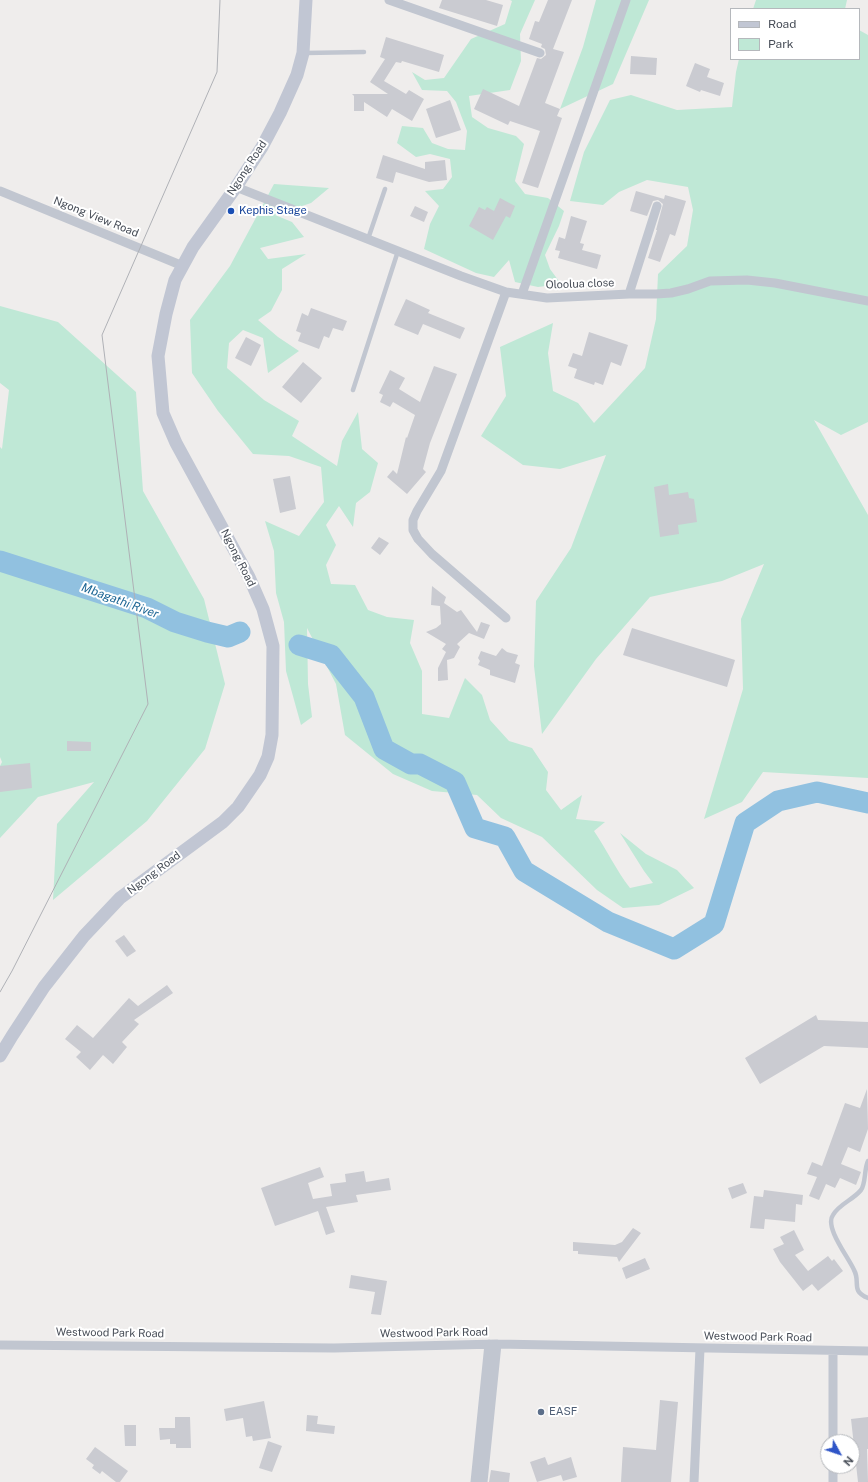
<!DOCTYPE html>
<style>
body{margin:0}
#map{position:relative;width:868px;height:1482px;overflow:hidden;background:#efedec;font-family:"Public Sans",sans-serif}
canvas{display:block}
.legend{position:absolute;left:730px;top:8px;width:130px;height:52px;box-sizing:border-box;background:#fff;border:1px solid #b5b8bc;margin:0;padding:5px 7px;list-style:none;font-size:12px;color:#474d57}
.legend li{display:flex;align-items:center;gap:8px;height:20px}
.legend b{width:20px;border:1px solid #b5b8bc}
.north{position:absolute;left:820px;top:1434px;width:40px;height:40px;box-sizing:border-box;background:#fff;border:1px solid #b5b8bc;border-radius:50%;rotate:130deg;font-size:11px;font-weight:700;line-height:16px;text-align:center;color:#474d57}
.north::after{content:'';display:block;margin:auto;width:14px;height:18px;background:#2f55c7;clip-path:polygon(50% 0,100% 100%,50% 72%,0 100%)}
</style>
<div id="map">
<canvas width="868" height="1482"></canvas>
<ul class="legend">
<li><b style="height:5px;background:#c1c6d3"></b>Road</li>
<li><b style="height:11px;background:#bfe8d6"></b>Park</li>
</ul>
<div class="north">N</div>
</div>
<script>
const context = document.querySelector('canvas').getContext('2d');
context.lineJoin = 'round';
function fillPath(path, color) { context.fillStyle = color; context.fill(path, 'evenodd'); }
function strokePath(path, color, width, dash) { context.strokeStyle = color; context.lineWidth = width; context.lineCap = dash ? 'butt' : 'round'; context.setLineDash(dash || []); context.stroke(path); }
function write(font, color, halo, rows, align = 'center') {
  context.font = font + ' "Public Sans",sans-serif'; context.lineWidth = 4; context.setLineDash([]); context.textBaseline = 'middle'; context.strokeStyle = halo; context.fillStyle = color; for (const [text, x, y, turn = 0] of rows) {
    context.save(); context.translate(x, y); context.rotate((+turn || 0) * Math.PI / 180); context.textAlign = isNaN(turn) ? turn : align; if (halo) context.strokeText(text, 0, 0); context.fillText(text, 0, 0); context.restore();
  }
}
fillPath(new Path2D(`
 M 510,0 L 535,0 L 520,34 L 521,61 L 510,90 L 469,96 L 472,117 L 488,128 L 516,136 L 524,144 L 515,181 L 525,194 L 548,198 L 564,211 L 559,226 L 545,255 L 550,269 L 561,284 L 538,287 L 515,282 L 509,260 L 494,277 L 476,273 L 424,249 L 430,224 L 439,206 L 425,191 L 443,189 L 452,177 L 450,159 L 430,154 L 416,157 L 397,143 L 402,126 L 423,128 L 432,143 L 448,149 L 465,150 L 467,131 L 456,102 L 447,91 L 422,90 L 412,72 L 425,80 L 444,78 L 471,39 L 505,24 L 512,1 Z
 M 596,0 L 649,0 L 613,84 L 560,109 L 583,47 Z
 M 756,0 L 847,0 L 845,9 L 753,9 Z
 M 859,30 L 868,35 L 868,422 L 841,435 L 814,420 L 868,515 L 868,778 L 763,772 L 742,802 L 704,819 L 743,689 L 741,619 L 764,564 L 722,581 L 650,597 L 596,659 L 542,734 L 534,666 L 536,601 L 571,548 L 606,455 L 560,469 L 523,465 L 481,436 L 506,396 L 500,347 L 553,323 L 548,353 L 553,391 L 578,403 L 594,423 L 645,368 L 656,319 L 658,274 L 687,246 L 693,210 L 688,187 L 647,180 L 619,192 L 603,205 L 570,201 L 584,152 L 610,100 L 631,95 L 677,110 L 732,107 L 736,72 L 739,59 L 859,59 Z
 M 274,184 L 329,188 L 311,203 L 275,215 L 292,222 L 304,237 L 260,248 L 268,259 L 306,254 L 282,269 L 282,290 L 271,311 L 258,320 L 278,337 L 299,351 L 268,373 L 263,338 L 243,330 L 229,343 L 227,368 L 264,400 L 299,421 L 292,436 L 337,466 L 342,441 L 358,412 L 362,449 L 378,463 L 370,492 L 356,503 L 353,527 L 339,506 L 326,525 L 336,545 L 326,565 L 331,584 L 355,585 L 368,610 L 387,617 L 414,620 L 410,643 L 422,671 L 422,714 L 449,718 L 465,678 L 482,695 L 490,720 L 509,741 L 532,748 L 548,772 L 546,790 L 561,810 L 582,795 L 576,819 L 605,822 L 594,831 C 607,850 616,870 630,888 L 653,883 L 644,871 L 620,833 L 646,854 L 677,870 L 694,888 L 659,905 L 623,908 L 597,890 L 542,837 L 501,818 L 477,795 L 432,791 L 393,774 L 345,735 L 336,684 L 307,628 L 308,684 L 312,717 L 301,725 L 286,671 L 284,622 L 276,593 L 274,551 L 265,521 L 299,536 L 324,502 L 321,467 L 289,456 L 253,454 L 218,411 L 192,373 L 190,320 L 230,266 Z
 M 0,306 L 58,322 L 136,392 L 143,491 L 204,599 L 225,684 L 205,749 L 147,821 L 53,900 L 57,824 L 94,782 L 38,797 L 0,838 L 0,766 L 2,762 L 0,757 L 0,447 L 2,449 L 9,390 L 0,383 Z`), '#bfe8d6');
strokePath(new Path2D(`
 M 0,561 L 147,608 L 175,622 L 207,632 L 228,637 L 240,632
 M 299,645 L 331,655 L 364,697 L 384,749 L 411,764 L 420,764 L 455,782 L 475,828 L 505,837 L 524,871 L 608,922 L 674,949 L 714,924 L 745,823 L 778,801 L 817,792 L 868,803`), '#91c1e0', 21);
fillPath(new Path2D(`
 M 442,0 L 486,0 L 503,5 L 497,26 L 439,8 Z
 M 548,0 L 572,0 L 553,49 L 564,52 L 545,103 L 560,109 L 557,116 L 562,118 L 538,188 L 522,183 L 540,131 L 510,121 L 508,125 L 474,109 L 483,89 L 519,106 L 537,58 L 541,59 L 546,55 L 545,49 L 541,47 L 542,44 L 529,39 L 535,21 L 539,22 Z
 M 386,37 L 444,55 L 439,72 L 402,61 L 401,63 L 396,62 L 384,81 L 406,94 L 409,90 L 424,99 L 412,121 L 392,109 L 387,117 L 364,102 L 364,111 L 354,111 L 354,96 L 352,94 L 388,94 L 370,82 L 385,59 L 380,57 Z
 M 631,56 L 657,58 L 656,75 L 630,74 Z
 M 695,63 L 710,69 L 707,77 L 724,83 L 720,96 L 701,90 L 700,92 L 686,86 Z
 M 450,100 L 461,130 L 436,138 L 426,109 Z
 M 383,155 L 425,169 L 425,162 L 445,160 L 447,180 L 429,182 L 396,172 L 393,183 L 376,178 Z
 M 636,191 L 664,199 L 665,195 L 686,201 L 675,236 L 670,234 L 660,262 L 648,258 L 657,230 L 656,230 L 663,204 L 658,200 L 653,201 L 647,216 L 630,211 Z
 M 500,198 L 515,206 L 510,218 L 506,216 L 493,240 L 469,226 L 479,207 L 485,210 L 487,207 L 494,211 Z
 M 415,206 L 428,212 L 424,222 L 410,216 Z
 M 571,216 L 587,221 L 580,243 L 584,244 L 582,250 L 601,255 L 597,269 L 558,258 L 560,251 L 555,250 L 559,237 L 565,239 Z
 M 406,299 L 430,310 L 428,313 L 465,328 L 460,339 L 423,324 L 418,335 L 394,325 Z
 M 311,308 L 347,321 L 343,331 L 333,328 L 329,338 L 324,336 L 319,349 L 298,341 L 301,333 L 296,331 L 302,313 L 308,316 Z
 M 589,332 L 628,345 L 621,366 L 611,362 L 603,385 L 595,382 L 594,385 L 574,378 L 577,369 L 568,366 L 573,353 L 582,356 Z
 M 246,337 L 261,345 L 251,366 L 235,358 Z
 M 303,362 L 322,378 L 301,403 L 282,387 Z
 M 434,366 L 457,374 L 430,443 L 423,469 L 426,472 L 407,494 L 387,477 L 393,470 L 397,474 L 406,437 L 407,438 L 415,415 L 393,402 L 390,407 L 380,402 L 383,395 L 379,393 L 390,370 L 405,378 L 399,389 L 420,402 Z
 M 290,476 L 296,509 L 280,513 L 273,479 Z
 M 668,484 L 669,495 L 688,492 L 689,498 L 694,499 L 697,522 L 678,525 L 679,534 L 660,537 L 654,487 Z
 M 379,537 L 389,543 L 380,555 L 371,548 Z
 M 432,586 L 446,597 L 444,603 L 457,612 L 461,610 L 477,632 L 481,622 L 490,625 L 484,639 L 469,633 L 457,644 L 460,647 L 454,658 L 447,660 L 448,680 L 438,681 L 438,668 L 446,652 L 442,649 L 446,644 L 426,632 L 436,628 L 441,624 L 440,606 L 431,605 Z
 M 632,628 L 735,660 L 727,687 L 623,655 Z
 M 502,648 L 507,652 L 518,655 L 515,663 L 520,665 L 515,683 L 490,675 L 490,670 L 478,665 L 480,661 L 478,658 L 481,651 L 496,656 Z
 M 67,741 L 91,742 L 91,751 L 67,751 Z
 M 30,763 L 32,788 L 0,792 L 0,766 Z
 M 124,935 L 136,951 L 127,957 L 115,941 Z
 M 167,985 L 173,993 L 134,1020 L 139,1024 L 122,1042 L 127,1047 L 113,1064 L 103,1055 L 90,1070 L 76,1057 L 81,1052 L 65,1039 L 77,1025 L 93,1038 L 129,998 L 138,1006 Z
 M 816,1015 L 818,1020 L 868,1022 L 868,1048 L 824,1046 L 760,1084 L 745,1058 Z
 M 867,1089 L 868,1129 L 860,1152 L 848,1147 L 841,1164 L 861,1172 L 856,1185 L 840,1178 L 835,1188 L 826,1184 L 819,1200 L 809,1196 L 817,1177 L 807,1174 L 812,1162 L 822,1166 L 845,1103 L 860,1108 Z
 M 320,1167 L 324,1177 L 308,1183 L 313,1199 L 332,1196 L 330,1184 L 346,1182 L 345,1174 L 364,1171 L 366,1182 L 389,1178 L 391,1190 L 356,1195 L 358,1202 L 326,1207 L 335,1232 L 326,1235 L 318,1211 L 275,1226 L 261,1188 Z
 M 743,1183 L 747,1193 L 732,1199 L 728,1188 Z
 M 764,1190 L 803,1195 L 802,1205 L 796,1204 L 795,1222 L 765,1219 L 764,1229 L 750,1228 L 754,1196 L 763,1197 Z
 M 633,1228 L 641,1233 L 619,1262 L 617,1257 L 578,1254 L 578,1251 L 573,1251 L 573,1242 L 615,1245 L 622,1242 Z
 M 794,1230 L 804,1250 L 795,1255 L 808,1271 L 828,1256 L 832,1261 L 834,1259 L 843,1271 L 818,1291 L 812,1284 L 803,1291 L 780,1262 L 773,1249 L 784,1244 L 780,1237 Z
 M 645,1258 L 650,1269 L 626,1279 L 622,1268 Z
 M 351,1275 L 387,1281 L 381,1315 L 371,1314 L 375,1292 L 349,1288 Z
 M 660,1400 L 678,1402 L 671,1482 L 621,1482 L 623,1447 L 656,1450 Z
 M 264,1401 L 271,1438 L 253,1441 L 252,1436 L 246,1437 L 243,1418 L 226,1421 L 224,1409 Z
 M 307,1415 L 318,1416 L 317,1424 L 335,1426 L 334,1434 L 306,1431 Z
 M 175,1417 L 190,1417 L 191,1448 L 176,1448 L 176,1444 L 170,1444 L 170,1439 L 160,1440 L 159,1428 L 175,1428 Z
 M 868,1417 L 868,1449 L 867,1449 L 868,1482 L 858,1482 L 851,1419 Z
 M 124,1425 L 136,1425 L 136,1446 L 125,1446 Z
 M 268,1441 L 282,1446 L 272,1472 L 259,1468 Z
 M 95,1447 L 128,1471 L 120,1482 L 116,1482 L 102,1471 L 100,1474 L 92,1468 L 94,1465 L 86,1459 Z
 M 545,1457 L 548,1465 L 571,1457 L 577,1477 L 563,1481 L 561,1475 L 537,1482 L 530,1462 Z
 M 491,1470 L 510,1473 L 509,1482 L 489,1482 Z`), '#cacbd1');
strokePath(new Path2D(`
 M 305,53 L 364,52
 M 368,239 L 385,189
 M 353,390 L 398,251
 M 868,1161 C 864,1169 866,1183 861,1190 C 853,1200 839,1204 833,1215 C 824,1227 849,1258 854,1270 C 861,1282 850,1291 868,1298`), '#c1c6d0', 4.5);
strokePath(new Path2D(`
 M 389,0 L 540,53
 M 236,187 L 461,276 L 506,292 L 547,298 L 629,294 L 656,294 L 671,293 L 688,289 L 710,281 L 747,280 L 775,283 L 868,301
 M 0,191 L 183,266
 M 522,294 L 626,0
 M 629,294 L 657,206
 M 506,618 L 432,554 L 418,539 L 413,530 L 413,520 L 417,511 L 441,471 L 506,292
 M 0,1345 L 334,1348 L 497,1344 L 868,1351
 M 833,1442 L 833,1351
 M 475,1482 L 489,1344
 M 483,1482 L 497,1344
 M 694,1482 L 700,1349
 M 833,1482 L 833,1466`), '#c1c6d0', 9);
strokePath(new Path2D(`
 M 0,1056 L 12,1036 L 44,987 L 84,936 L 120,898 L 223,822 L 238,807 L 260,775 L 268,757 L 272,735 L 273,646 L 263,609 L 249,577 L 176,443 L 163,413 L 158,356 L 166,314 L 175,280 L 193,247 L 236,187 L 262,147 L 280,113 L 297,75 L 303,53 L 306,0`), '#c1c6d3', 13);
strokePath(new Path2D(`
 M 0,992 L 12,971 L 148,704 L 102,335 L 217,72 L 220,0`), '#afb1b6', 1);
for (const [x, y, r, color] of [
 [231,211,4,"#1a4fb4"],
 [541,1412,4,"#5c6f8a"]
]) { const dot = new Path2D(); dot.arc(x, y, r, 0, 2 * Math.PI); context.fillStyle = color; context.fill(dot); strokePath(dot, '#fff', 1.5); }
write('11px', '#474d57', '#fff', [
 ["Ngong Road",247,168,-57],
 ["Ngong View Road",96,217,22],
 ["Oloolua close",580,284,-2],
 ["Ngong Road",238,558,63],
 ["Ngong Road",154,873,-37],
 ["Westwood Park Road",110,1333,1],
 ["Westwood Park Road",434,1333,-1],
 ["Westwood Park Road",758,1337,1]
]);
write('11px', '#164399', '#fff', [
 ["Kephis Stage",239,211]
], 'left');
write('11px', '#4e5e75', '#fff', [
 ["EASF",549,1412]
], 'left');
write('italic 12px', '#1d6694', '#fff', [
 ["Mbagathi River",120,601,20]
]);
</script>
